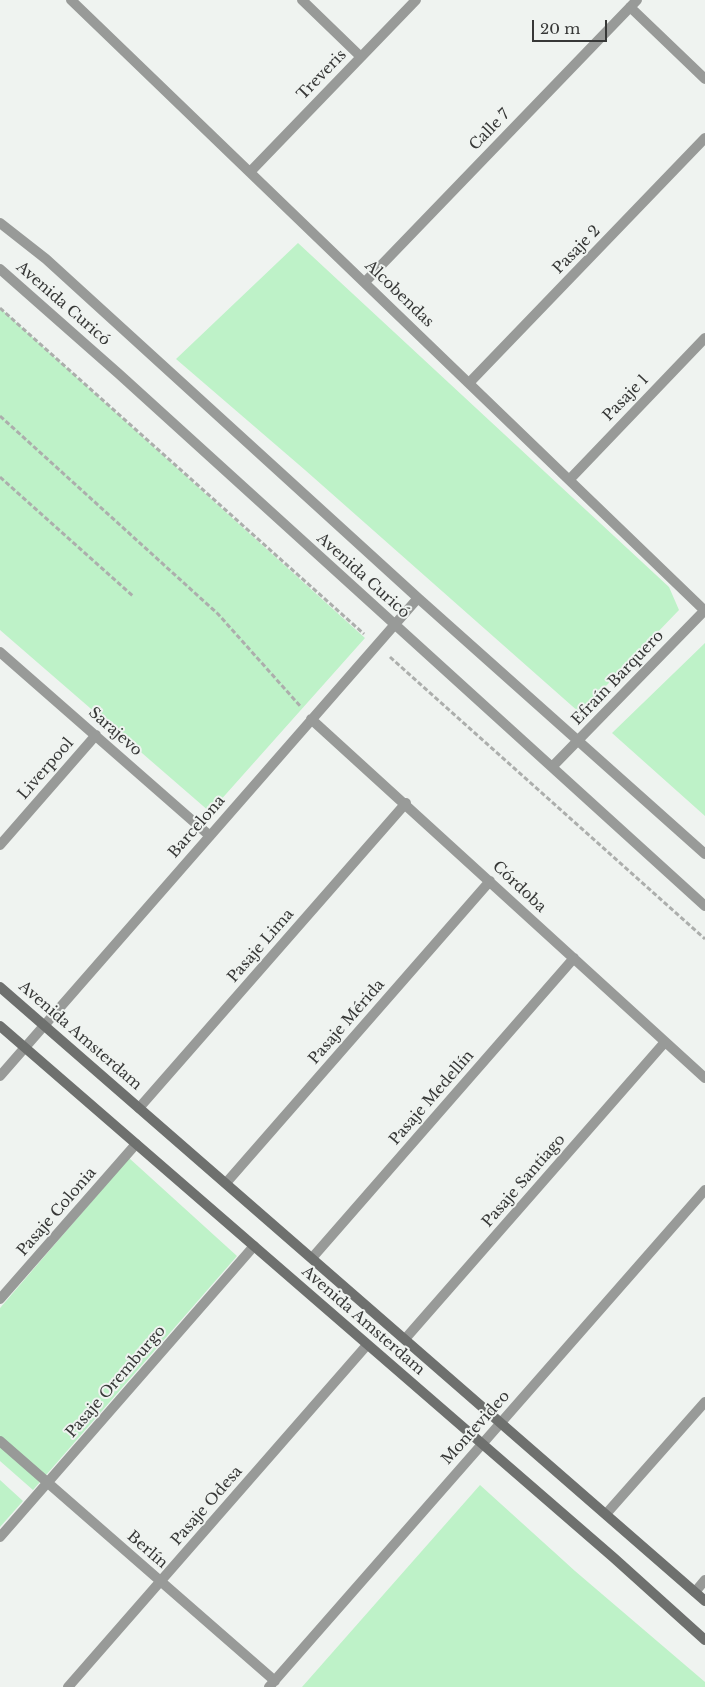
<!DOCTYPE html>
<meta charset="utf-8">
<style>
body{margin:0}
#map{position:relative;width:705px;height:1687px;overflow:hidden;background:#eff3f0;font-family:"Libre Baskerville",serif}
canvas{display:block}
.scale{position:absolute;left:532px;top:20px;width:75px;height:22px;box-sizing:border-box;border:2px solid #373837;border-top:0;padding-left:6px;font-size:15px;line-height:18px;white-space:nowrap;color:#373837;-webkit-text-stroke:4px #eff3f0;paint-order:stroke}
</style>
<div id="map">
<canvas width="705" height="1687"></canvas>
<div class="scale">20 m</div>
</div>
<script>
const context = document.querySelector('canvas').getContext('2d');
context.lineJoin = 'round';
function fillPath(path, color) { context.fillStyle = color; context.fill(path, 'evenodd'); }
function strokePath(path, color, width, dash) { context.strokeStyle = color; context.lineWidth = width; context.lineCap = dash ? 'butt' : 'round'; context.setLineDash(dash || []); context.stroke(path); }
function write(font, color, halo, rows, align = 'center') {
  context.font = font + ' "Libre Baskerville",serif'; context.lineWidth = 4; context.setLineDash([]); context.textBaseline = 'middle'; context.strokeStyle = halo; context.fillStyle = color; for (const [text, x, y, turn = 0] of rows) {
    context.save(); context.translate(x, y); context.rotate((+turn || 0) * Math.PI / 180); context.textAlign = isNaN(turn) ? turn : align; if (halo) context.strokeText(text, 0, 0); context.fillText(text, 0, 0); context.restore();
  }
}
fillPath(new Path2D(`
 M 298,243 L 669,587 L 679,610 L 580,713 L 305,470 L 176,359 Z
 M 0,308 L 365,638 L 210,812 L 0,630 Z
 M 705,643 L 705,816 L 612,733 Z
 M 129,1158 L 237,1256 L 33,1490 L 0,1461 L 0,1308 Z
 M 0,1480 L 23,1501 L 0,1527 Z
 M 480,1485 L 575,1571 L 705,1682 L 705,1687 L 302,1687 Z`), '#bef2c8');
strokePath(new Path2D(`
 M 0,308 L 364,634
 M 0,416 L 218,614 L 301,707
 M 0,477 L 134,597
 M 390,657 L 705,939`), '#acaeac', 3, [5, 2.5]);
strokePath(new Path2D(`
 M 71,0 L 705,611
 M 302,0 L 361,57
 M 630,7 L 705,79
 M 250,172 L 416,0
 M 0,223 L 46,259 L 418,598 L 705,854
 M 0,269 L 119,374 L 705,906
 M 365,282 L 637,0
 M 470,382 L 705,138
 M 570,479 L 705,338
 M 0,652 L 210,836
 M 311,719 L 705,1078
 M 552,767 L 705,610
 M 0,845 L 96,735
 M 0,1076 L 418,598
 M 139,1108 L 406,803
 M 226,1183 L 490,881
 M 312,1258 L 574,958
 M 0,1299 L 136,1144
 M 405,1339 L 665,1042
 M 0,1441 L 275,1681
 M 606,1514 L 705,1402
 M 0,1537 L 254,1246
 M 695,1592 L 705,1580
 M 68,1687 L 367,1345
 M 269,1687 L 705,1190`), '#989a98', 10);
strokePath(new Path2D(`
 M 0,987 L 705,1601
 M 0,1026 L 614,1558 L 705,1640`), '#6e706e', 10);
write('15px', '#373837', '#eff3f0', [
 ["Treveris",322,75,-46],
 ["Calle 7",490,130,-46],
 ["Pasaje 2",577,250,-46],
 ["Alcobendas",399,294,44],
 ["Avenida Curicó",63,304,41],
 ["Pasaje 1",626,398,-46],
 ["Avenida Curicó",363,576,42],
 ["Efraín Barquero",618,678,-46],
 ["Sarajevo",115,732,41],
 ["Liverpool",46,769,-49],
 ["Barcelona",197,827,-49],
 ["Córdoba",519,887,43],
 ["Pasaje Lima",261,946,-49],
 ["Pasaje Mérida",347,1022,-49],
 ["Avenida Amsterdam",80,1036,41],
 ["Pasaje Medellín",432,1098,-49],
 ["Pasaje Santiago",524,1181,-49],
 ["Pasaje Colonia",57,1212,-49],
 ["Avenida Amsterdam",363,1321,41],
 ["Pasaje Oremburgo",116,1382,-49],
 ["Montevideo",476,1428,-48],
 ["Pasaje Odesa",207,1506,-49],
 ["Berlín",147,1550,41]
]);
</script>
